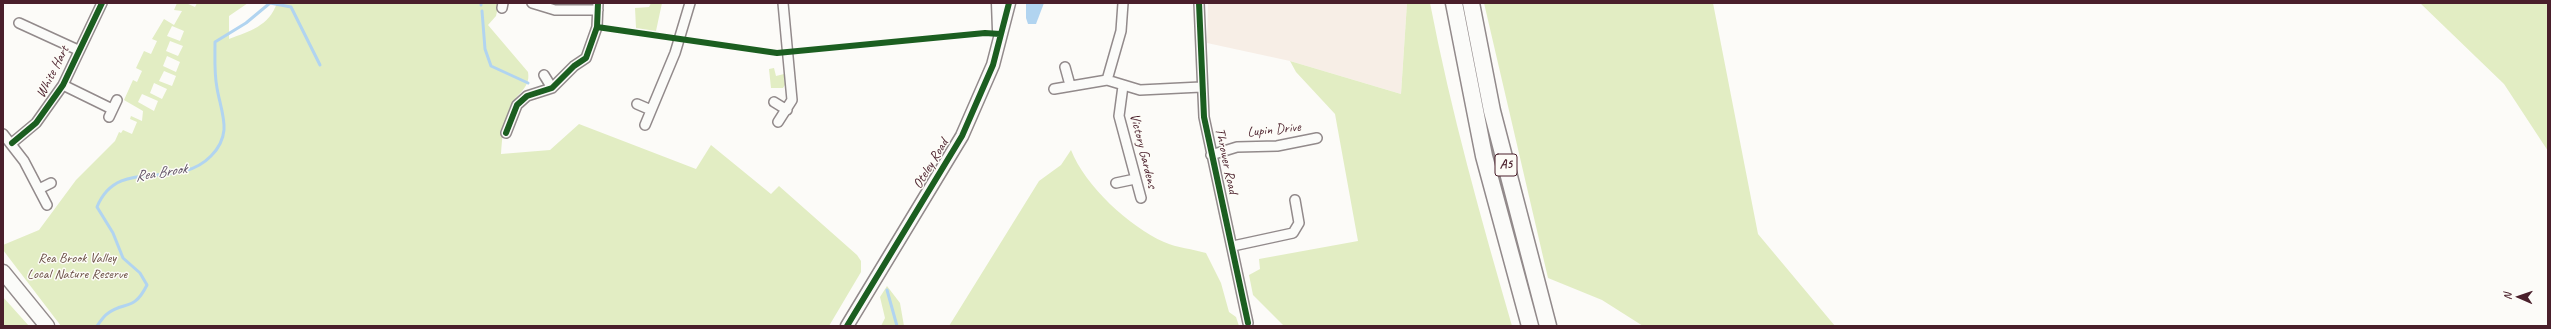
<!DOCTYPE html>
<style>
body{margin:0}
#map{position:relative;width:2551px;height:329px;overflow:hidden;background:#fcfbf8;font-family:Caveat,sans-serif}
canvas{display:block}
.frame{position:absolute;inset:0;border:4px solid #4a1f2b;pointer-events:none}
.north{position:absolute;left:2499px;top:277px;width:40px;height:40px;-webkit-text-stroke:3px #fdfcf7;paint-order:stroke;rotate:272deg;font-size:11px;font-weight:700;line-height:16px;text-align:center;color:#4a1f2b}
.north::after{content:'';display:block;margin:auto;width:14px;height:18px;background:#4a1f2b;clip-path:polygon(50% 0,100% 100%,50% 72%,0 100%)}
</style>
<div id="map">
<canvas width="2551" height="329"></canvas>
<div class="frame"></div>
<div class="north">N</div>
</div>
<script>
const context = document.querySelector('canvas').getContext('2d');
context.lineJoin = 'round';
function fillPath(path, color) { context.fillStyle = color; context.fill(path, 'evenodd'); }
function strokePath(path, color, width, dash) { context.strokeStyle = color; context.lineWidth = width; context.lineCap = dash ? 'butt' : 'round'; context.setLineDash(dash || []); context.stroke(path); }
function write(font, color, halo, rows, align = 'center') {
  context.font = font + ' Caveat,sans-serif'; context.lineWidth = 3; context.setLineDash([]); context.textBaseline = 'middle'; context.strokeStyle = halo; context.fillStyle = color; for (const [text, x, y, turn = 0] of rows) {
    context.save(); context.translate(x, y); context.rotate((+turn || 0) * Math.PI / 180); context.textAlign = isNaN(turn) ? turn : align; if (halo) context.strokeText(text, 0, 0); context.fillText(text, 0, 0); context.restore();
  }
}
fillPath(new Path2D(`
 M 1208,3 L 1407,3 L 1401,94 L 1290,61 L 1207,43 Z`), '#f7eee6');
fillPath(new Path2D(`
 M 177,3 L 186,3 L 195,7 L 197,3 L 248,3 L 229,16 L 229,39 C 250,31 269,26 277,3 L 499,3 L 496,16 L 488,25 L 528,72 C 531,89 516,93 510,107 C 504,122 502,137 501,154 L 550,150 L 579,124 L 696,169 L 711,145 L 771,194 L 779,186 L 857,255 L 861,261 L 861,272 L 829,326 L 61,326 L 3,250 L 3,245 L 39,230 L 76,180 L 115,141 L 119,132 L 121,133 L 123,130 L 132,134 L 137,122 L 130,119 L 131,116 L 142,121 L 143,111 L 124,100 L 133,80 L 137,82 L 142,71 L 136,68 L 144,51 L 151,54 L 157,41 L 152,39 L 164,19 L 174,25 L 182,11 L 174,10 ZM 172,26 L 184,31 L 180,41 L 167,36 ZM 170,41 L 183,46 L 178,56 L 166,51 ZM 167,56 L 180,62 L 176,72 L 163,66 ZM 164,71 L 176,76 L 172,86 L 159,81 ZM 154,83 L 167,89 L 162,99 L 150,93 ZM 142,94 L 158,101 L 154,111 L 138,102 Z
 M 651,3 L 662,3 L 656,31 L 636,28 L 635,8 L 649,7 Z
 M 1407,3 L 1430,3 C 1451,112 1481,219 1512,326 L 1284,326 L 1253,295 L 1249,275 L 1260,269 L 1259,259 L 1358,241 L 1335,114 L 1296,72 L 1290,61 L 1401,94 Z
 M 1484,3 L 1713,3 L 1758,234 L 1835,326 L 1643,326 L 1602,300 L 1548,278 Z
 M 2420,3 L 2548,3 L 2548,151 L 2504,84 Z
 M 774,68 L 776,76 L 784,74 L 785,85 L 783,88 L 771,88 L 769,69 Z
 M 1071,150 C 1085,186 1130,227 1164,242 C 1177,248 1193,249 1206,253 L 1221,283 L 1229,312 L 1236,317 L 1239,326 L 949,326 L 1039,181 L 1061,165 Z
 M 887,286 L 900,303 L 904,326 L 881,326 L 885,318 L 880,297 Z
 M 3,297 L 29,326 L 3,326 Z`), '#e2edc3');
fillPath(new Path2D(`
 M 1026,3 L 1044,3 L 1036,24 L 1028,24 L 1026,18 Z`), '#b1d4f0');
strokePath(new Path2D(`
 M 481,5 L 481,3
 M 482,11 L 485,49 L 491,66 L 528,83
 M 887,290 L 897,326
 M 97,326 C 100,322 103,317 107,314 C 124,300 133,313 147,285 L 140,273 L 123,258 L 113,233 L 97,207 C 118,155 176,192 211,156 C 218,149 223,141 224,130 C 225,117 219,101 217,88 C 214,73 215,57 215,42 L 246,23 L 270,3 L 291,7 L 320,65`), '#b1d4f0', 3);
const street = new Path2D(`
 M 532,3 L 555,10 L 598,10
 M 1199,3 L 1204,117 L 1248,323
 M 502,8 L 503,3
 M 19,23 L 78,50
 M 1065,67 L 1070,85
 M 544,75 L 552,88
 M 1107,80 L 1121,31 L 1123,3
 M 63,85 L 112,109
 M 1123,86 L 1119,116 L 1141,198
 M 1054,89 L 1107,80 L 1140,90 L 1201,87
 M 774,102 L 787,110
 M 637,104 L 651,110
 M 109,117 L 117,100
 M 778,122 L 792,100 L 783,3
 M 645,125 L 675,53 L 690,3
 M 506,133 L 517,105 L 527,96 L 552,88 L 574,66 L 586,58 L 597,27 L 598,3
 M 3,134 L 24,161 L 47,205
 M 12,143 L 36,123 L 63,85 L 102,3
 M 1211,155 L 1237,147 L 1277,146 L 1317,138
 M 1116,183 L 1135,179
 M 39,189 L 51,183
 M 1233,246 L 1293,233 L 1299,223 L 1295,200`);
const secondary = new Path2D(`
 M 998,3 L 999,30
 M 847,326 L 962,136 L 993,65 L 1009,3`);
const primary = new Path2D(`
 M 3,272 L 47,326`);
const highway = new Path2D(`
 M 1454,3 L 1484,156 L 1530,326
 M 1471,3 L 1492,111 L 1548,326`);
strokePath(street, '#928a8b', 12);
strokePath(secondary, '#928a8b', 15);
strokePath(primary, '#928a8b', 17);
strokePath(highway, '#928a8b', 19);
strokePath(street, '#fbfbf9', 9);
strokePath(secondary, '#fbfbf9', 12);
strokePath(primary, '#fbfbf9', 14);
strokePath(highway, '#fbfbf9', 16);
strokePath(new Path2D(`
 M 1199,3 L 1204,117 L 1248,323
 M 597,27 L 777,53 L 985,33 L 1000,34
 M 506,133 L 517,105 L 527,96 L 552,88 L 574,66 L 586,58 L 597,27 L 598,3
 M 12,143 L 36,123 L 63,85 L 102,3
 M 847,326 L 962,136 L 993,65 L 1009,3`), '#1b5e20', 6);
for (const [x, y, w] of [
 [1506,165,22]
]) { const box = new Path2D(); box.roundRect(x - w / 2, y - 11, w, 22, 3); context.fillStyle = '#fdfcf7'; context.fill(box); strokePath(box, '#4a1f2b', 1); }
write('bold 13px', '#4a1f2b', null, [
 ["A5",1506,165]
]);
write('14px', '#4a1f2b', '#fdfcf7', [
 ["White Hart",53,72,-63],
 ["Lupin Drive",1274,130,-6],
 ["Victory Gardens",1143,151,76],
 ["Thrower Road",1226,161,78],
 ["Oteley Road",931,164,-59]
]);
write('14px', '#6b5046', '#fdfcf7', [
 ["Rea Brook Valley",77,258],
 ["Local Nature Reserve",77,274]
]);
write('italic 15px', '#5f5065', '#fdfcf7', [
 ["Rea Brook",161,173,-9]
]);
</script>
